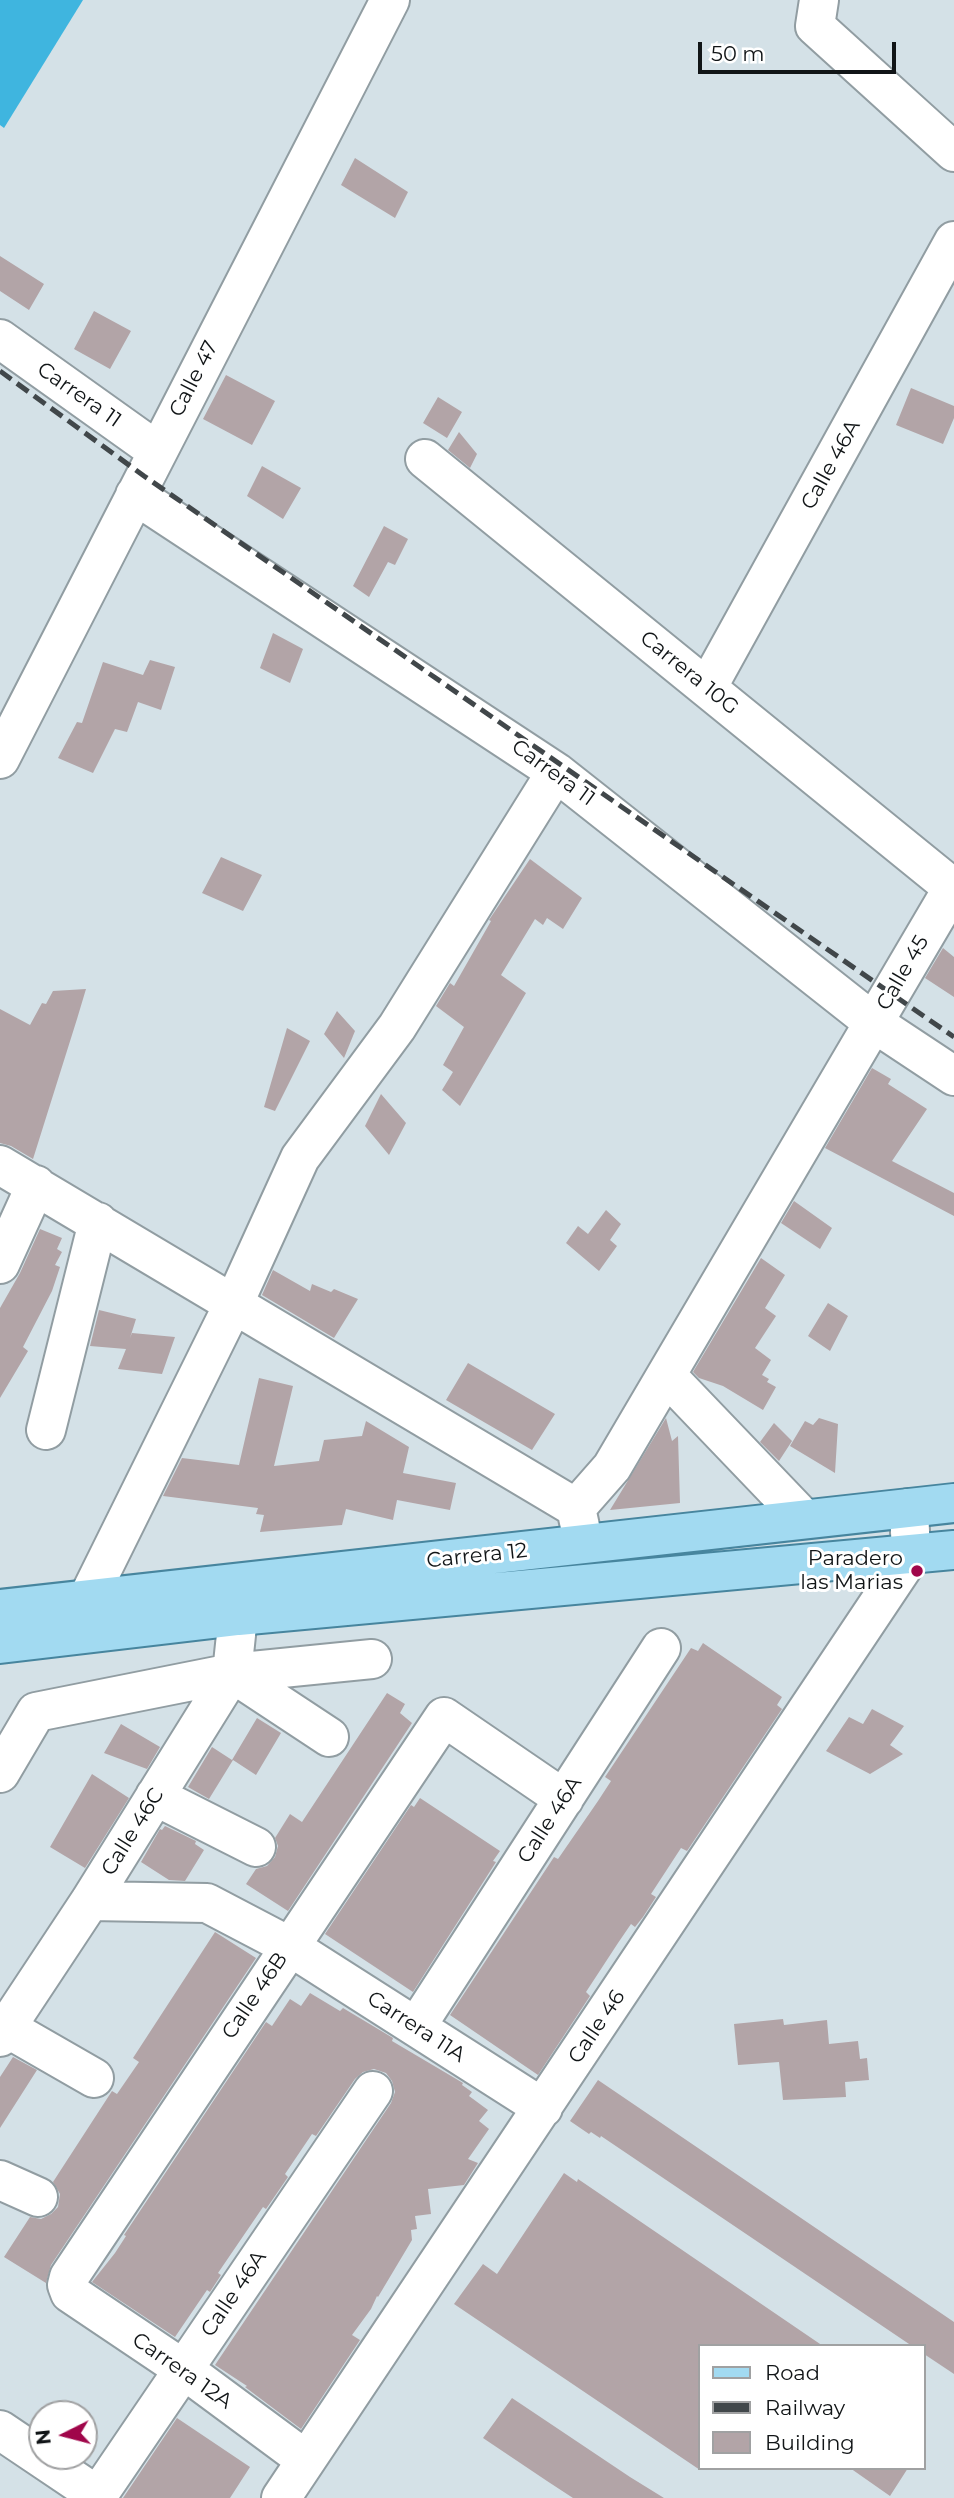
<!DOCTYPE html>
<style>
body{margin:0}
#map{position:relative;width:954px;height:2498px;overflow:hidden;background:#d4e1e7;font-family:Montserrat,sans-serif}
canvas{display:block}
.legend{position:absolute;left:698px;top:2344px;width:228px;height:126px;box-sizing:border-box;background:#fff;border:2px solid #a0a1a2;margin:0;padding:9px 12px;list-style:none;font-size:21px;color:#111517}
.legend li{display:flex;align-items:center;gap:14px;height:35px}
.legend b{width:35px;border:2px solid #a0a1a2}
.north{position:absolute;left:28px;top:2400px;width:70px;height:70px;box-sizing:border-box;background:#fff;border:2px solid #a0a1a2;border-radius:50%;rotate:264deg;font-size:19px;font-weight:700;line-height:28px;text-align:center;color:#111517}
.north::after{content:'';display:block;margin:auto;width:24px;height:32px;background:#a0064a;clip-path:polygon(50% 0,100% 100%,50% 72%,0 100%)}
.scale{position:absolute;left:698px;top:42px;width:198px;height:32px;box-sizing:border-box;border:4px solid #111517;border-top:0;padding-left:9px;font-size:21px;line-height:24px;white-space:nowrap;color:#111517;-webkit-text-stroke:5px #fff;paint-order:stroke}
</style>
<div id="map">
<canvas width="954" height="2498"></canvas>
<ul class="legend">
<li><b style="height:9px;background:#a2daf1"></b>Road</li>
<li><b style="height:9px;background:#41474a"></b>Railway</li>
<li><b style="height:19px;background:#b2a4a7"></b>Building</li>
</ul>
<div class="north">N</div>
<div class="scale">50 m</div>
</div>
<script>
const context = document.querySelector('canvas').getContext('2d');
context.lineJoin = 'round';
function fillPath(path, color) { context.fillStyle = color; context.fill(path, 'evenodd'); }
function strokePath(path, color, width, dash) { context.strokeStyle = color; context.lineWidth = width; context.lineCap = dash ? 'butt' : 'round'; context.setLineDash(dash || []); context.stroke(path); }
function write(font, color, halo, rows, align = 'center') {
  context.font = font + ' Montserrat,sans-serif'; context.lineWidth = 6; context.setLineDash([]); context.textBaseline = 'middle'; context.strokeStyle = halo; context.fillStyle = color; for (const [text, x, y, turn = 0] of rows) {
    context.save(); context.translate(x, y); context.rotate((+turn || 0) * Math.PI / 180); context.textAlign = isNaN(turn) ? turn : align; if (halo) context.strokeText(text, 0, 0); context.fillText(text, 0, 0); context.restore();
  }
}
fillPath(new Path2D(`
 M 0,0 L 83,0 L 4,128 L 0,125 Z`), '#3fb5df');
fillPath(new Path2D(`
 M 355,158 L 408,192 L 395,218 L 341,185 Z
 M 0,256 L 44,284 L 29,310 L 0,291 Z
 M 94,311 L 131,331 L 110,369 L 74,349 Z
 M 226,375 L 275,401 L 252,445 L 203,419 Z
 M 911,388 L 954,406 L 954,418 L 943,444 L 896,425 Z
 M 438,397 L 462,412 L 447,438 L 423,423 Z
 M 459,432 L 477,454 L 470,468 L 448,450 Z
 M 262,466 L 301,488 L 283,519 L 247,496 Z
 M 384,526 L 408,539 L 395,565 L 388,562 L 369,597 L 353,586 Z
 M 273,633 L 303,649 L 290,683 L 260,668 Z
 M 150,660 L 175,667 L 161,710 L 138,702 L 127,732 L 115,729 L 93,773 L 58,758 L 77,722 L 82,723 L 103,662 L 143,675 Z
 M 221,857 L 262,875 L 243,911 L 202,893 Z
 M 530,859 L 582,898 L 563,929 L 547,918 L 543,925 L 535,919 L 501,975 L 526,993 L 460,1106 L 442,1090 L 453,1072 L 443,1065 L 464,1027 L 436,1006 L 450,983 L 454,986 L 491,921 L 489,920 Z
 M 943,948 L 954,957 L 954,997 L 925,978 Z
 M 86,989 L 77,1019 L 33,1159 L 11,1146 L 0,1143 L 0,1009 L 30,1025 L 42,1003 L 46,1004 L 53,991 Z
 M 337,1011 L 355,1031 L 344,1058 L 324,1034 Z
 M 287,1028 L 310,1041 L 275,1111 L 264,1107 Z
 M 872,1068 L 891,1079 L 888,1084 L 927,1109 L 892,1161 L 954,1193 L 954,1216 L 825,1148 Z
 M 381,1094 L 406,1123 L 389,1155 L 365,1126 Z
 M 794,1201 L 832,1228 L 820,1249 L 781,1223 Z
 M 606,1210 L 621,1224 L 610,1240 L 617,1246 L 599,1271 L 566,1243 L 578,1226 L 588,1234 Z
 M 40,1229 L 62,1238 L 57,1249 L 62,1252 L 55,1265 L 60,1267 L 52,1291 L 23,1347 L 28,1351 L 0,1398 L 0,1308 L 20,1273 Z
 M 761,1258 L 785,1275 L 765,1308 L 776,1316 L 755,1348 L 771,1360 L 762,1375 L 769,1379 L 767,1382 L 776,1387 L 763,1410 L 723,1386 L 699,1378 L 693,1372 Z
 M 273,1270 L 310,1291 L 312,1284 L 331,1292 L 334,1289 L 358,1299 L 334,1338 L 262,1295 Z
 M 828,1303 L 848,1316 L 830,1351 L 808,1336 Z
 M 99,1310 L 136,1319 L 130,1338 L 132,1333 L 175,1337 L 162,1374 L 118,1369 L 126,1349 L 90,1346 Z
 M 468,1363 L 555,1414 L 532,1450 L 446,1400 Z
 M 259,1378 L 293,1386 L 274,1466 L 319,1461 L 324,1440 L 362,1436 L 366,1421 L 409,1447 L 403,1473 L 456,1483 L 450,1510 L 397,1500 L 393,1520 L 346,1509 L 342,1525 L 260,1532 L 264,1515 L 256,1514 L 258,1508 L 163,1496 L 182,1458 L 239,1465 Z
 M 666,1418 L 672,1441 L 678,1436 L 680,1503 L 610,1510 Z
 M 819,1418 L 838,1424 L 835,1473 L 790,1446 L 805,1421 L 813,1425 Z
 M 774,1423 L 792,1441 L 779,1461 L 760,1442 Z
 M 703,1643 L 782,1697 L 777,1705 L 782,1709 L 687,1851 L 681,1848 L 651,1894 L 656,1897 L 643,1917 L 635,1927 L 631,1924 L 618,1943 L 586,1992 L 590,1996 L 538,2075 L 450,2015 L 554,1857 L 558,1859 L 598,1801 L 611,1781 L 605,1777 L 691,1648 L 698,1651 Z
 M 387,1693 L 405,1704 L 400,1713 L 412,1723 L 288,1911 L 246,1884 L 256,1869 L 267,1866 L 275,1857 L 278,1846 L 275,1838 L 290,1814 L 302,1822 Z
 M 872,1709 L 904,1726 L 890,1745 L 903,1754 L 870,1774 L 826,1751 L 849,1717 L 863,1724 Z
 M 257,1718 L 281,1733 L 256,1775 L 233,1760 L 209,1799 L 188,1787 L 212,1747 L 232,1760 Z
 M 121,1724 L 160,1747 L 147,1769 L 104,1753 Z
 M 92,1774 L 129,1798 L 85,1868 L 50,1847 Z
 M 420,1798 L 500,1851 L 493,1861 L 496,1862 L 413,1992 L 325,1934 L 411,1805 L 414,1807 Z
 M 165,1826 L 196,1841 L 195,1844 L 204,1850 L 185,1881 L 169,1880 L 141,1862 L 160,1829 L 162,1830 Z
 M 215,1932 L 256,1958 L 51,2265 L 46,2283 L 4,2257 L 30,2217 L 41,2219 L 51,2214 L 58,2207 L 60,2194 L 53,2182 L 112,2091 L 117,2094 L 139,2062 L 133,2058 Z
 M 310,1993 L 340,2011 L 343,2008 L 393,2038 L 392,2041 L 463,2083 L 462,2085 L 472,2092 L 469,2096 L 488,2110 L 479,2121 L 489,2129 L 468,2159 L 478,2163 L 464,2185 L 428,2189 L 431,2214 L 415,2216 L 417,2229 L 411,2230 L 412,2240 L 378,2297 L 377,2296 L 371,2309 L 352,2335 L 360,2340 L 301,2429 L 245,2387 L 247,2386 L 215,2365 L 391,2103 L 395,2092 L 392,2081 L 386,2073 L 374,2069 L 363,2072 L 355,2079 L 316,2136 L 312,2134 L 285,2174 L 288,2177 L 266,2209 L 263,2207 L 218,2273 L 221,2275 L 210,2292 L 207,2290 L 175,2337 L 92,2282 L 115,2253 L 126,2236 L 124,2235 L 266,2022 L 272,2026 L 290,1999 L 301,2006 Z
 M 783,2019 L 784,2025 L 827,2020 L 829,2044 L 858,2041 L 860,2059 L 867,2058 L 869,2080 L 845,2082 L 846,2097 L 783,2100 L 779,2062 L 738,2065 L 734,2024 Z
 M 13,2057 L 37,2070 L 0,2128 L 0,2077 Z
 M 598,2080 L 954,2322 L 954,2374 L 924,2354 L 924,2346 L 912,2346 L 601,2136 L 600,2138 L 591,2132 L 589,2134 L 570,2121 Z
 M 564,2173 L 577,2182 L 578,2179 L 823,2346 L 700,2346 L 700,2470 L 454,2304 L 483,2264 L 497,2274 Z
 M 512,2398 L 630,2477 L 664,2498 L 573,2498 L 547,2481 L 483,2438 Z
 M 177,2418 L 250,2467 L 230,2498 L 123,2498 Z
 M 850,2468 L 908,2468 L 890,2496 Z`), '#b2a4a7');
const minor = new Path2D(`
 M 819,0 L 815,26 L 954,152
 M 0,339 L 157,451
 M 425,459 L 953,888
 M 135,495 L 556,772 L 874,1023 L 954,1076
 M 707,688 L 954,241
 M 0,759 L 390,0
 M 0,1165 L 576,1508 L 581,1531
 M 0,1264 L 36,1185
 M 667,1376 L 804,1519
 M 46,1430 L 98,1222
 M 576,1508 L 612,1467 L 954,886
 M 87,1600 L 234,1303 L 300,1158 L 397,1027 L 556,772
 M 232,1673 L 329,1737
 M 0,1773 L 36,1712 L 232,1673 L 372,1659
 M 155,1796 L 256,1847
 M 90,1901 L 207,1903 L 289,1946 L 543,2108
 M 0,2024 L 94,2078
 M 416,2027 L 661,1648
 M 0,2037 L 90,1901 L 232,1673 L 238,1616
 M 0,2180 L 38,2197
 M 0,2430 L 98,2496
 M 306,2460 L 183,2369 L 70,2293 L 67,2285 L 69,2277 L 444,1717 L 564,1799
 M 96,2498 L 373,2091
 M 281,2498 L 911,1555 L 909,1508`);
const major = new Path2D(`
 M 0,1609 L 954,1503
 M 0,1644 L 238,1616 L 954,1550`);
strokePath(minor, '#919da2', 42);
strokePath(major, '#47859e', 42);
strokePath(minor, '#fff', 38);
strokePath(major, '#a2daf1', 38);
strokePath(new Path2D(`
 M 0,371 L 144,476 L 954,1037`), '#41474a', 5, [14, 7]);
for (const [x, y, r, color] of [
 [917,1571,7,"#a0064a"]
]) { const dot = new Path2D(); dot.arc(x, y, r, 0, 2 * Math.PI); context.fillStyle = color; context.fill(dot); strokePath(dot, '#fff', 2.5); }
write('21px', '#111517', '#fff', [
 ["Calle 47",194,379,-63],
 ["Carrera 11",79,395,35],
 ["Calle 46A",831,465,-61],
 ["Carrera 10G",689,673,39],
 ["Carrera 11",553,773,36],
 ["Calle 45",903,973,-60],
 ["Carrera 12",477,1556,-6],
 ["Calle 46A",550,1820,-57],
 ["Calle 46C",133,1832,-58],
 ["Calle 46B",255,1996,-56],
 ["Carrera 11A",416,2027,33],
 ["Calle 46",597,2027,-56],
 ["Calle 46A",234,2294,-56],
 ["Carrera 12A",182,2371,35]
]);
write('21px', '#111517', '#fff', [
 ["Paradero",903,1559],
 ["las Marias",903,1583]
], 'right');
</script>
